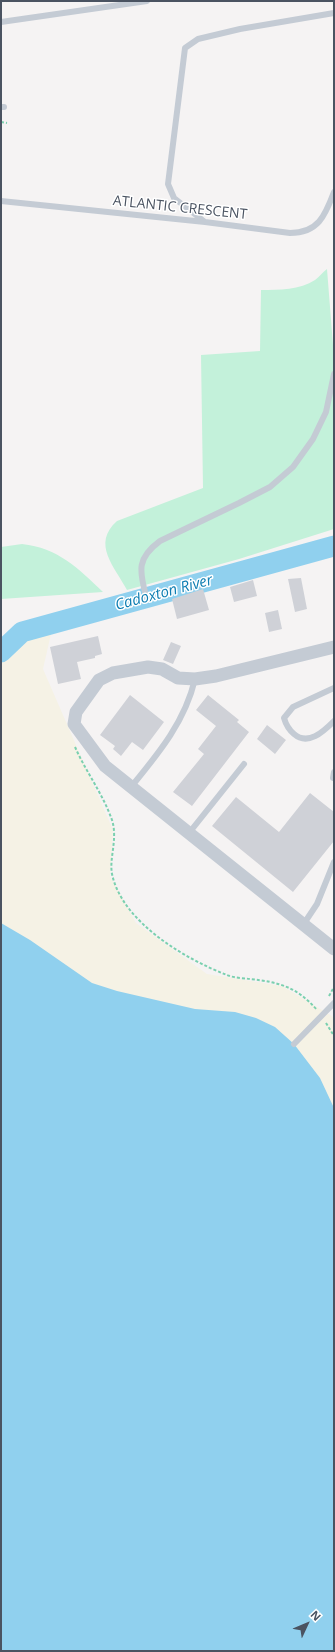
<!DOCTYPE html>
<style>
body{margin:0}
#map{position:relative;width:335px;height:1652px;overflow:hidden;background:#f5f3f3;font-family:"Open Sans",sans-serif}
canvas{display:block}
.frame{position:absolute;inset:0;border:2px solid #4a5361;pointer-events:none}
.north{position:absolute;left:287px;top:1604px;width:40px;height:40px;-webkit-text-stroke:3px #fff;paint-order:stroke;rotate:46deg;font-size:11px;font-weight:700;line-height:16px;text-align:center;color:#4a5361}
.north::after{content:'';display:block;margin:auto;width:14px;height:18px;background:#4a5361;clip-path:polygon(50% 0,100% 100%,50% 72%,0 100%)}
</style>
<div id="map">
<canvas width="335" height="1652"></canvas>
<div class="frame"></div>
<div class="north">N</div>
</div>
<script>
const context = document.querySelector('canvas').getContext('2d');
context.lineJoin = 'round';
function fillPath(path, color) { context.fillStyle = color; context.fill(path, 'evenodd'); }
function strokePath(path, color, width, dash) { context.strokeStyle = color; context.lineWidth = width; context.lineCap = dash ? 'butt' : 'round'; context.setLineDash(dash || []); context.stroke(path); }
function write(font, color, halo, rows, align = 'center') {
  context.font = font + ' "Open Sans",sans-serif'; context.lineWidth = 3; context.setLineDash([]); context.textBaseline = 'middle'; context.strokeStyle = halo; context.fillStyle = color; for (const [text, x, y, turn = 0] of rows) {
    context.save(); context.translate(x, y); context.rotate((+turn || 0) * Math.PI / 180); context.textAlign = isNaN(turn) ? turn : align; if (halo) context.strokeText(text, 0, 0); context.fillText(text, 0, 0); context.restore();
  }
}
fillPath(new Path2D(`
 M 327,269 L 333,345 L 334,346 L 334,529 L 239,559 L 127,590 C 115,567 91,544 117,521 L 203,488 L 201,355 L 260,351 L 261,290 C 279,290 300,290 315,280 C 319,277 323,272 327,269 Z
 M 22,544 C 58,548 78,568 103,592 L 1,599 L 1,547 Z`), '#c3f1da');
fillPath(new Path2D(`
 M 53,625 L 43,669 L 113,830 L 110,876 L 136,923 L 207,974 L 282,986 L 332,1016 L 334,1020 L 334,1340 L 1,1067 L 1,659 L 18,640 L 35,631 Z`), '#f5f2e5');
fillPath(new Path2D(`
 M 1,923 L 30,940 L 92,983 L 117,991 L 195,1009 L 235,1012 L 256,1018 L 275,1027 L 294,1044 L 320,1078 L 334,1108 L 334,1651 L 1,1651 Z`), '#90d0ee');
strokePath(new Path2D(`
 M 1,652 L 22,632 L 334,546`), '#90d0ee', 21);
fillPath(new Path2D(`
 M 301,578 L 307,609 L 295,612 L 288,579 Z
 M 253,580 L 257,596 L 234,602 L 230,587 Z
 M 203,589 L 209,610 L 177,619 L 172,599 Z
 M 278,610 L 282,629 L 269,632 L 265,613 Z
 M 98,636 L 102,654 L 95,656 L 95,658 L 77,662 L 81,679 L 58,684 L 50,647 Z
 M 171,642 L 181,646 L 173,664 L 163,660 Z
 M 130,695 L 164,722 L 143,750 L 132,742 L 121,756 L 113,749 L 115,746 L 100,735 Z
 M 208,695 L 239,720 L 237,722 L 249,732 L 192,806 L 173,792 L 204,754 L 198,749 L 216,726 L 196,710 Z
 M 267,725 L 286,740 L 275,754 L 257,739 Z
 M 310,793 L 334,812 L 334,841 L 293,892 L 212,826 L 236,797 L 279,832 Z`), '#cfd1d7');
strokePath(new Path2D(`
 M 1,122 L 7,123
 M 1,153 L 2,153
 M 75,747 C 86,772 103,794 112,820 C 118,839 109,858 112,874 C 122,922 185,959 227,975 C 234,978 243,978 250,979 C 279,982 297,987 317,1010
 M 329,996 L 334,987
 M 326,1023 L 334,1036`), '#7ad0af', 2, [3, 2]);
strokePath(new Path2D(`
 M 1,22 L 147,1
 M 1,107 L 4,107
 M 1,201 L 205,222 L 290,233 C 318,233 325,216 334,192
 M 205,222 L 174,198 L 168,184 L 185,48 L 198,39 L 240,29 L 334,13
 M 146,596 C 139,570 137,558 160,541 L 239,503 L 270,487 L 293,467 L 313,439 L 326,412 L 334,374
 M 334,688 L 293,707 L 284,718 C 286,725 288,729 294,734 C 308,746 323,732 334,721
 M 333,778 L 334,772
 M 131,787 C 158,754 185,722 195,679
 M 189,833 L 244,764
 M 303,925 L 317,904 L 334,862
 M 294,1044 L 334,1003`), '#c4cbd4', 6);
strokePath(new Path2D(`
 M 334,647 L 216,676 L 195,679 L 178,678 L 162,669 L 148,667 L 113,673 L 99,680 L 76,712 L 74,724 L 105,766 L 334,949`), '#c4cbd4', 13);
write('14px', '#4a5361', '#fff', [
 ["ATLANTIC CRESCENT",180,208,6]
]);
write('italic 15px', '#0c7db2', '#fff', [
 ["Cadoxton River",164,593,-15]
]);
</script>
